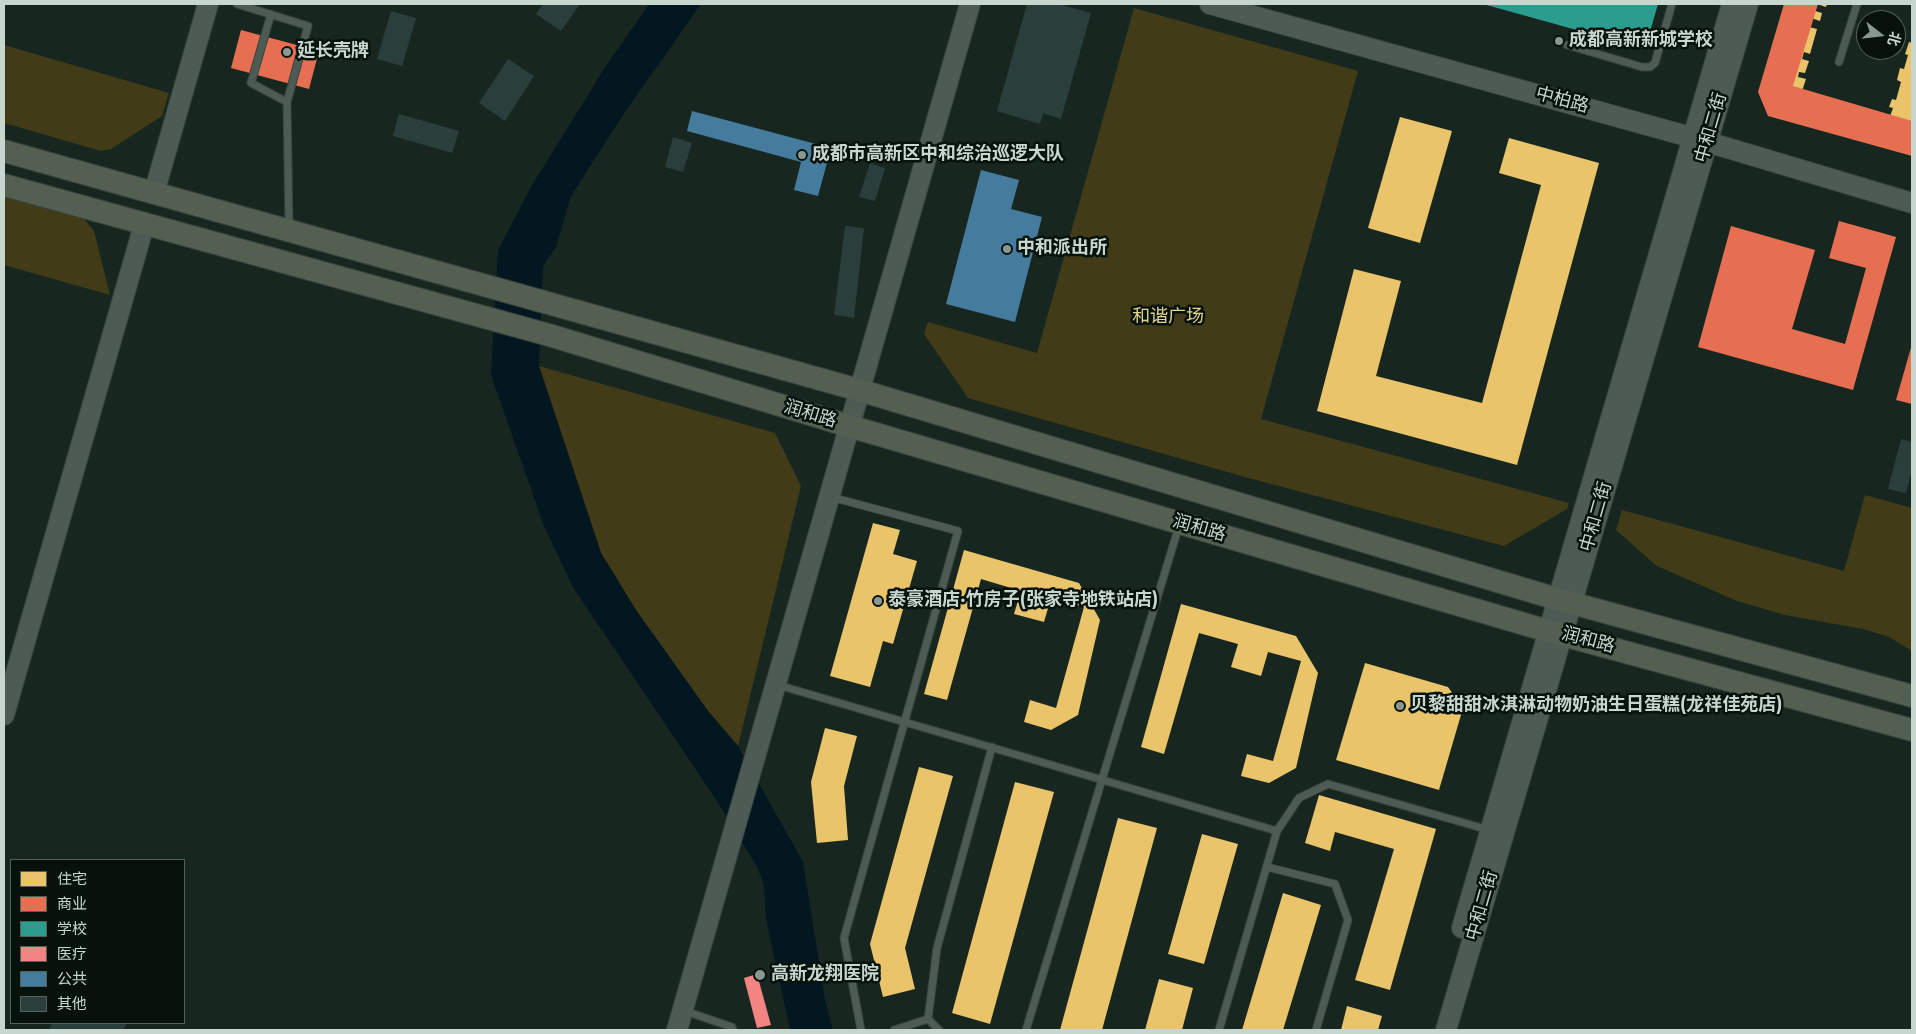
<!DOCTYPE html>
<meta charset="utf-8">
<style>
body{margin:0}
#map{position:relative;width:1916px;height:1034px;overflow:hidden;background:#172720;font-family:Jost,"Noto Sans SC",sans-serif}
canvas{display:block}
.frame{position:absolute;inset:0;border:5px solid #c7d7ce;pointer-events:none}
.legend{position:absolute;left:10px;top:859px;width:175px;height:165px;box-sizing:border-box;background:#07120d;border:1px solid #54615a;margin:0;padding:6px 9px;list-style:none;font-size:15px;color:#c7d7ce}
.legend li{display:flex;align-items:center;gap:10px;height:25px}
.legend b{width:25px;border:1px solid #54615a}
.north{position:absolute;left:1856px;top:10px;width:50px;height:50px;box-sizing:border-box;background:#07120d;border:1px solid #54615a;border-radius:50%;rotate:106deg;font-size:14px;font-weight:700;line-height:20px;text-align:center;color:#c7d7ce}
.north::after{content:'';display:block;margin:auto;width:18px;height:22px;background:#899991;clip-path:polygon(50% 0,100% 100%,50% 72%,0 100%)}
</style>
<div id="map">
<canvas width="1916" height="1034"></canvas>
<div class="frame"></div>
<ul class="legend">
<li><b style="height:14px;background:#e9c46a"></b>住宅</li>
<li><b style="height:14px;background:#e76f51"></b>商业</li>
<li><b style="height:14px;background:#2a9d8f"></b>学校</li>
<li><b style="height:14px;background:#f28482"></b>医疗</li>
<li><b style="height:14px;background:#457b9d"></b>公共</li>
<li><b style="height:14px;background:#2a3f3b"></b>其他</li>
</ul>
<div class="north">北</div>
</div>
<script>
const context = document.querySelector('canvas').getContext('2d');
context.lineJoin = 'round';
function fillPath(path, color) { context.fillStyle = color; context.fill(path, 'evenodd'); }
function strokePath(path, color, width, dash) { context.strokeStyle = color; context.lineWidth = width; context.lineCap = dash ? 'butt' : 'round'; context.setLineDash(dash || []); context.stroke(path); }
function write(font, color, halo, rows, align = 'center') {
  context.font = font + ' Jost,"Noto Sans SC",sans-serif'; context.lineWidth = 5; context.setLineDash([]); context.textBaseline = 'middle'; context.strokeStyle = halo; context.fillStyle = color; for (const [text, x, y, turn = 0] of rows) {
    context.save(); context.translate(x, y); context.rotate((+turn || 0) * Math.PI / 180); context.textAlign = isNaN(turn) ? turn : align; if (halo) context.strokeText(text, 0, 0); context.fillText(text, 0, 0); context.restore();
  }
}
fillPath(new Path2D(`
 M 1134,8 L 1358,71 L 1261,419 L 1569,503 L 1567,509 L 1504,546 L 1245,477 L 968,398 L 924,334 L 928,322 L 1037,353 Z
 M 4,45 L 169,93 L 162,116 L 111,149 L 101,151 L 4,123 Z
 M 4,193 L 69,212 L 84,219 L 94,231 L 110,295 L 4,265 Z
 M 539,366 L 775,433 L 801,486 L 738,746 L 708,711 L 636,610 L 601,553 Z
 M 1865,495 L 1912,508 L 1912,651 L 1889,637 L 1863,629 L 1785,615 L 1737,601 L 1657,566 L 1616,530 L 1622,510 L 1844,571 Z`), '#413c17');
fillPath(new Path2D(`
 M 649,4 L 701,4 L 625,112 L 571,196 L 556,247 L 543,266 L 539,366 L 601,553 L 636,610 L 708,711 L 738,746 L 803,862 L 825,1000 L 833,1030 L 790,1030 L 766,919 L 764,885 L 757,867 L 717,801 L 574,589 L 544,526 L 491,375 L 498,250 L 531,187 L 604,69 Z`), '#021720');
fillPath(new Path2D(`
 M 1793,4 L 1827,4 L 1826,7 L 1817,4 L 1815,11 L 1822,13 L 1820,21 L 1811,18 L 1809,27 L 1817,29 L 1810,54 L 1804,52 L 1802,59 L 1809,61 L 1805,73 L 1799,72 L 1798,77 L 1806,79 L 1800,97 L 1784,92 L 1783,96 L 1766,91 L 1768,82 L 1765,81 L 1769,65 L 1772,66 L 1774,62 L 1775,57 L 1772,56 L 1776,42 L 1780,43 L 1785,28 L 1781,27 L 1785,16 L 1789,17 Z
 M 1909,42 L 1912,43 L 1912,142 L 1911,148 L 1899,144 L 1897,147 L 1884,143 L 1887,131 L 1885,130 L 1893,108 L 1889,107 L 1892,99 L 1896,100 L 1901,82 L 1897,80 L 1900,68 L 1904,69 L 1908,55 L 1905,54 Z
 M 1400,117 L 1452,131 L 1420,243 L 1368,228 Z
 M 1509,138 L 1599,163 L 1517,465 L 1317,411 L 1354,269 L 1401,281 L 1376,376 L 1482,403 L 1541,185 L 1499,173 Z
 M 873,523 L 900,530 L 893,554 L 917,561 L 893,644 L 883,641 L 870,687 L 830,676 Z
 M 964,550 L 1079,583 L 1100,620 L 1078,715 L 1051,730 L 1024,722 L 1030,700 L 1056,708 L 1084,607 L 1051,598 L 1044,622 L 1014,614 L 1021,591 L 981,579 L 947,700 L 924,694 Z
 M 1181,604 L 1296,636 L 1318,673 L 1296,768 L 1269,783 L 1241,776 L 1247,754 L 1273,761 L 1301,661 L 1268,652 L 1261,676 L 1231,667 L 1238,644 L 1199,633 L 1164,754 L 1141,747 Z
 M 1365,663 L 1448,687 L 1463,708 L 1439,790 L 1336,760 Z
 M 825,728 L 857,736 L 844,786 L 848,840 L 817,843 L 811,782 Z
 M 919,767 L 953,776 L 905,948 L 915,989 L 883,997 L 870,944 Z
 M 1015,782 L 1054,792 L 990,1024 L 952,1013 Z
 M 1319,795 L 1436,829 L 1390,990 L 1355,980 L 1394,849 L 1335,832 L 1330,851 L 1305,843 Z
 M 1118,818 L 1157,828 L 1102,1030 L 1060,1030 Z
 M 1202,834 L 1238,844 L 1204,964 L 1168,954 Z
 M 1283,893 L 1321,905 L 1283,1030 L 1242,1030 Z
 M 1159,979 L 1193,988 L 1182,1030 L 1145,1030 Z
 M 1347,1006 L 1382,1016 L 1378,1030 L 1341,1030 Z`), '#e9c46a');
fillPath(new Path2D(`
 M 1784,4 L 1818,4 L 1793,86 L 1912,121 L 1912,156 L 1768,116 L 1758,92 Z
 M 241,30 L 319,51 L 309,89 L 231,68 Z
 M 1839,221 L 1896,237 L 1853,390 L 1698,347 L 1731,226 L 1815,250 L 1792,329 L 1845,344 L 1866,268 L 1829,258 Z
 M 1912,344 L 1912,404 L 1896,400 Z`), '#e76f51');
fillPath(new Path2D(`
 M 1483,4 L 1658,4 L 1645,49 Z`), '#2a9d8f');
fillPath(new Path2D(`
 M 757,974 L 771,1025 L 757,1028 L 744,978 Z`), '#f28482');
fillPath(new Path2D(`
 M 692,111 L 831,148 L 818,196 L 794,190 L 801,162 L 687,131 Z
 M 981,170 L 1019,180 L 1011,209 L 1042,217 L 1015,322 L 946,304 Z`), '#457b9d');
fillPath(new Path2D(`
 M 543,4 L 580,4 L 561,31 L 536,14 Z
 M 1027,4 L 1058,4 L 1091,13 L 1061,119 L 1043,113 L 1040,124 L 997,111 Z
 M 391,11 L 416,18 L 402,66 L 377,59 Z
 M 508,59 L 534,76 L 505,121 L 479,103 Z
 M 399,114 L 459,131 L 452,153 L 393,136 Z
 M 673,137 L 692,143 L 683,172 L 665,167 Z
 M 870,163 L 885,168 L 875,201 L 859,197 Z
 M 845,226 L 864,228 L 854,318 L 834,315 Z
 M 1901,439 L 1912,442 L 1912,469 L 1906,493 L 1888,489 Z
 M 52,1023 L 127,1023 L 123,1030 L 49,1030 Z`), '#2a3f3b');
const lane = new Path2D(`
 M 237,4 L 308,26 L 287,102 L 289,227
 M 271,14 L 251,83 L 287,102
 M 1567,45 L 1642,67 L 1650,67 L 1655,63 L 1672,4
 M 1839,62 L 1857,4
 M 831,497 L 958,531 L 844,938 L 861,1030
 M 778,685 L 1277,831
 M 1267,867 L 1335,884 L 1348,920 L 1316,1030
 M 685,1011 L 732,1027 L 733,1030
 M 894,1030 L 928,1019
 M 939,1030 L 928,1019 L 937,948 L 992,747
 M 1026,1030 L 1179,526
 M 1219,1030 L 1277,831 L 1299,798 L 1328,784 L 1489,830`);
const secondary = new Path2D(`
 M 1210,4 L 1694,138 L 1912,203
 M 154,193 L 208,4
 M 4,715 L 144,225
 M 1462,928 L 1732,4
 M 677,1030 L 970,4
 M 1446,1030 L 1748,4`);
const primary = new Path2D(`
 M 4,151 L 859,390 L 1557,599 L 1912,696
 M 4,185 L 549,335 L 849,426 L 1548,631 L 1912,730`);
strokePath(lane, '#37433d', 9);
strokePath(secondary, '#37433d', 22);
strokePath(primary, '#37433d', 24);
strokePath(lane, '#4e5b55', 7);
strokePath(secondary, '#4e5b55', 20);
strokePath(primary, '#525f51', 22);
for (const [x, y, r, color] of [
 [1559,41,5,"#899991"],
 [287,52,5,"#899991"],
 [802,155,5,"#899991"],
 [1007,249,5,"#899991"],
 [878,601,5,"#899991"],
 [1400,706,5,"#899991"],
 [760,975,6,"#899991"]
]) { const dot = new Path2D(); dot.arc(x, y, r, 0, 2 * Math.PI); context.fillStyle = color; context.fill(dot); strokePath(dot, '#07120d', 2); }
write('bold 18px', '#c7d7ce', '#07120d', [
 ["成都高新新城学校",1569,41],
 ["延长壳牌",297,52],
 ["成都市高新区中和综治巡逻大队",812,155],
 ["中和派出所",1017,249],
 ["泰豪酒店·竹房子(张家寺地铁站店)",888,601],
 ["贝黎甜甜冰淇淋动物奶油生日蛋糕(龙祥佳苑店)",1410,706],
 ["高新龙翔医院",771,975]
], 'left');
write('18px', '#c7d7ce', '#07120d', [
 ["中柏路",1562,101,15],
 ["中和二街",1712,128,-74],
 ["润和路",810,415,17],
 ["中和二街",1597,517,-74],
 ["润和路",1199,529,16],
 ["润和路",1588,641,15],
 ["中和二街",1483,906,-74]
]);
write('18px', '#e3d48d', '#07120d', [
 ["和谐广场",1168,318]
]);
</script>
